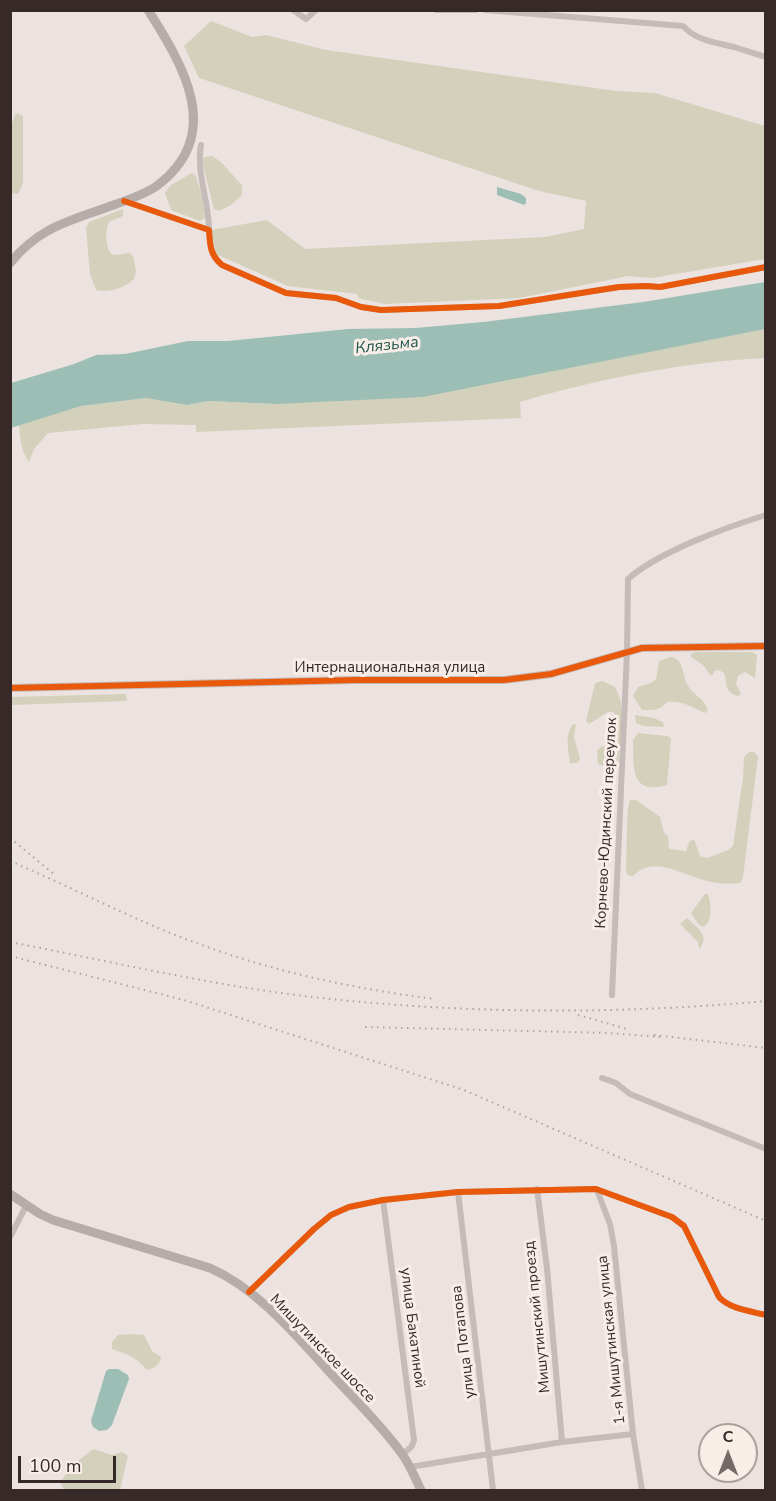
<!DOCTYPE html>
<meta charset="utf-8">
<style>
body{margin:0}
#map{position:relative;width:776px;height:1501px;overflow:hidden;background:#ece3e0;font-family:"Nunito Sans",sans-serif}
canvas{display:block}
.frame{position:absolute;inset:0;border:12px solid #362928;pointer-events:none}
.north{position:absolute;left:698px;top:1423px;width:60px;height:60px;box-sizing:border-box;background:#f9ede8;border:2px solid #ab9f9b;border-radius:50%;rotate:0deg;font-size:16px;font-weight:700;line-height:24px;text-align:center;color:#362928}
.north::after{content:'';display:block;margin:auto;width:21px;height:27px;background:#766a68;clip-path:polygon(50% 0,100% 100%,50% 72%,0 100%)}
.scale{position:absolute;left:18px;top:1456px;width:98px;height:27px;box-sizing:border-box;border:3px solid #362928;border-top:0;padding-left:8px;font-size:18px;line-height:21px;white-space:nowrap;color:#362928;-webkit-text-stroke:4px #f9ede8;paint-order:stroke}
</style>
<div id="map">
<canvas width="776" height="1501"></canvas>
<div class="frame"></div>
<div class="north">С</div>
<div class="scale">100 m</div>
</div>
<script>
const context = document.querySelector('canvas').getContext('2d');
context.lineJoin = 'round';
function fillPath(path, color) { context.fillStyle = color; context.fill(path, 'evenodd'); }
function strokePath(path, color, width, dash) { context.strokeStyle = color; context.lineWidth = width; context.lineCap = dash ? 'butt' : 'round'; context.setLineDash(dash || []); context.stroke(path); }
function write(font, color, halo, rows, align = 'center') {
  context.font = font + ' "Nunito Sans",sans-serif'; context.lineWidth = 6; context.setLineDash([]); context.textBaseline = 'middle'; context.strokeStyle = halo; context.fillStyle = color; for (const [text, x, y, turn = 0] of rows) {
    context.save(); context.translate(x, y); context.rotate((+turn || 0) * Math.PI / 180); context.textAlign = isNaN(turn) ? turn : align; if (halo) context.strokeText(text, 0, 0); context.fillText(text, 0, 0); context.restore();
  }
}
fillPath(new Path2D(`
 M 211,21 L 252,37 L 266,35 L 326,50 L 616,91 L 655,93 L 765,126 L 765,259 L 652,278 L 628,276 L 519,298 L 384,304 L 358,298 L 357,294 L 288,286 L 216,254 L 211,230 L 267,220 L 305,249 L 545,237 L 584,229 L 586,201 L 539,191 L 199,78 L 184,46 Z
 M 16,113 L 23,116 L 23,183 L 18,194 L 10,193 C 10,168 5,136 16,113 Z
 M 212,156 C 224,163 232,175 242,185 L 242,195 L 231,205 L 219,211 L 214,209 L 202,161 L 204,157 Z
 M 192,173 L 196,177 L 202,196 L 205,218 L 200,221 L 171,210 L 165,193 L 171,185 Z
 M 123,209 L 123,216 L 109,222 C 105,233 105,243 111,254 L 117,255 L 129,253 L 133,256 L 136,270 L 134,279 C 124,288 109,293 96,290 L 90,274 L 86,228 L 89,222 Z
 M 765,329 L 765,358 C 686,362 596,379 520,402 L 521,418 L 196,432 L 196,425 L 143,424 L 48,433 L 34,449 L 29,462 C 21,451 20,438 19,425 L 81,406 L 146,398 L 187,405 L 208,401 L 276,404 L 550,371 Z
 M 696,652 L 752,652 L 757,655 L 755,678 L 745,672 L 738,676 L 736,684 L 741,694 L 738,696 C 723,692 728,683 724,673 L 719,670 L 714,671 L 713,675 L 710,675 L 703,665 L 691,657 L 691,654 Z
 M 671,657 C 684,659 682,674 687,684 C 692,694 705,699 708,710 L 705,713 C 691,707 683,700 667,702 C 660,711 653,710 642,710 L 633,696 L 638,687 L 651,683 L 656,679 L 659,661 Z
 M 602,681 L 615,687 C 628,709 620,740 618,765 C 611,770 605,767 598,764 L 597,751 L 600,748 L 614,740 L 617,732 L 617,717 L 613,712 L 608,712 L 589,724 L 586,721 L 595,683 Z
 M 126,694 L 127,701 L 11,705 L 11,697 Z
 M 635,715 L 654,718 L 663,722 L 664,727 L 644,726 L 636,723 Z
 M 576,724 L 574,737 L 580,759 L 577,763 L 570,763 C 568,751 565,735 572,725 Z
 M 638,733 L 667,736 L 671,738 L 667,785 C 629,796 634,766 633,740 Z
 M 749,752 L 754,752 L 758,757 L 743,877 L 740,883 C 730,884 717,884 707,881 C 682,875 654,854 633,876 L 628,875 L 626,871 C 627,858 626,807 630,800 L 636,800 L 660,817 L 664,833 L 668,836 L 669,849 L 686,851 L 689,842 L 694,839 L 700,856 L 707,858 L 728,850 L 733,846 L 743,778 L 744,757 Z
 M 705,894 L 708,894 C 711,904 713,920 704,927 L 699,925 L 691,913 Z
 M 687,918 C 697,927 711,937 699,949 L 698,942 L 680,924 Z
 M 131,1334 L 144,1335 L 152,1351 L 161,1357 C 160,1365 155,1368 147,1370 C 135,1356 128,1355 112,1349 L 112,1342 L 118,1335 Z
 M 93,1449 L 112,1455 L 122,1452 L 128,1456 L 120,1490 L 64,1490 L 60,1482 L 74,1464 Z`), '#d3d0bb');
fillPath(new Path2D(`
 M 497,187 L 521,194 L 526,198 L 526,203 L 524,205 L 497,195 Z
 M 765,282 L 765,329 L 423,397 L 276,404 L 208,401 L 187,405 L 146,398 L 81,406 L 11,428 L 11,383 L 74,364 L 96,355 L 125,354 L 188,341 L 228,341 L 348,329 L 415,328 L 483,322 L 643,302 Z
 M 109,1369 L 118,1369 L 128,1375 L 129,1379 L 112,1425 L 107,1430 L 99,1431 L 93,1427 L 91,1421 L 106,1371 Z`), '#9dbeb5');
strokePath(new Path2D(`
 M 293,10 L 306,19 L 316,10
 M 436,10 L 476,10
 M 485,10 L 683,26 C 697,41 714,42 734,47 C 744,50 755,54 766,57
 M 201,145 C 196,174 209,201 209,230
 M 124,201 L 209,230 C 210,245 210,255 222,265 L 286,293 L 336,298 L 361,307 L 381,310 L 499,306 L 619,287 L 646,286 L 660,287 L 766,267
 M 612,995 L 627,652 L 628,579 C 658,552 727,527 766,515
 M 602,1078 L 616,1083 L 630,1094 L 766,1149
 M 537,1189 L 547,1268 L 562,1442
 M 597,1190 L 610,1224 L 614,1246 L 633,1434 L 642,1490
 M 458,1192 L 493,1490
 M 383,1200 L 414,1440 L 412,1446 L 402,1455
 M 10,1237 L 26,1206
 M 249,1292 L 314,1229 L 331,1215 L 349,1207 L 383,1200 L 458,1192 L 596,1189 L 672,1217 L 684,1226 L 719,1297 C 730,1309 750,1311 766,1315
 M 410,1467 L 562,1442 L 633,1434`), '#c5bbb9', 6);
strokePath(new Path2D(`
 M 10,688 L 356,680 L 504,680 L 551,674 L 642,648 L 766,646`), '#c5bbb9', 8);
strokePath(new Path2D(`
 M 10,263 C 40,227 67,222 108,207 C 124,201 145,195 158,185 C 225,134 183,65 148,10
 M 10,1194 L 40,1214 L 53,1220 L 210,1268 C 260,1290 298,1338 334,1377 C 357,1402 382,1426 402,1454 C 410,1465 415,1478 421,1490`), '#b6acaa', 9);
strokePath(new Path2D(`
 M 10,838 L 55,875
 M 10,861 C 74,888 135,921 199,944 C 275,972 355,989 435,999
 M 10,942 C 108,961 206,984 304,996 C 457,1014 613,1015 766,1001
 M 10,956 L 184,1000 L 464,1090 L 766,1221
 M 578,1015 L 627,1029
 M 365,1027 L 609,1033 L 662,1037
 M 654,1035 L 766,1048`), '#ada5a3', 2, [1.5, 4.5]);
strokePath(new Path2D(`
 M 124,201 L 209,230 C 210,245 210,255 222,265 L 286,293 L 336,298 L 361,307 L 381,310 L 499,306 L 619,287 L 646,286 L 660,287 L 766,267
 M 10,688 L 356,680 L 504,680 L 551,674 L 642,648 L 766,646
 M 249,1292 L 314,1229 L 331,1215 L 349,1207 L 383,1200 L 458,1192 L 596,1189 L 672,1217 L 684,1226 L 719,1297 C 730,1309 750,1311 766,1315`), '#e8590c', 6);
write('15px', '#362928', '#f9ede8', [
 ["Интернациональная улица",390,668],
 ["Корнево-Юдинский переулок",607,823,-87],
 ["Мишутинский проезд",538,1317,-96],
 ["улица Бакатиной",412,1328,83],
 ["1-я Мишутинская улица",612,1340,-96],
 ["улица Потапова",464,1342,-97],
 ["Мишутинское шоссе",322,1349,46]
]);
write('italic 16px', '#1e574c', '#f9ede8', [
 ["Клязьма",387,346,-6]
]);
</script>
